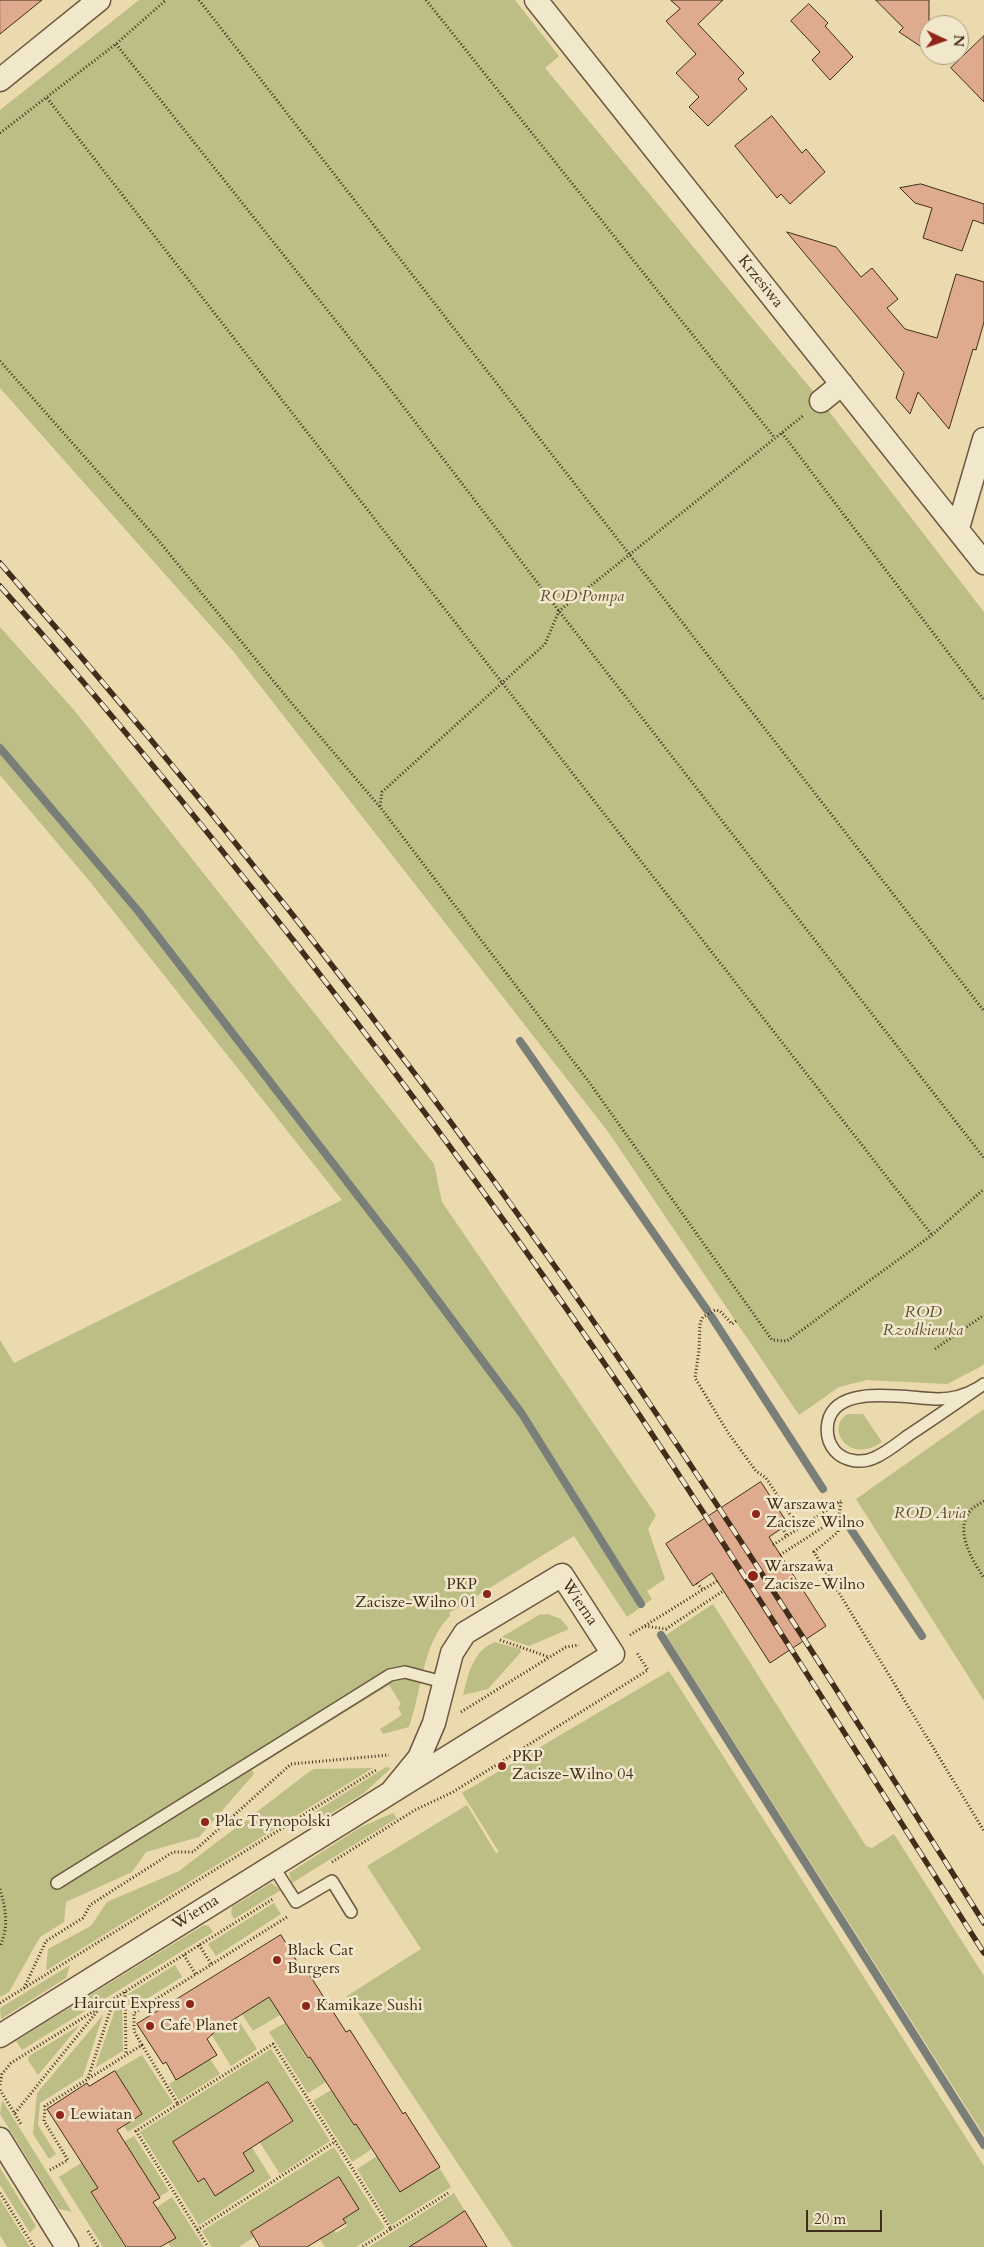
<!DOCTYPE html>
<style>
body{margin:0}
#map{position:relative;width:984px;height:2247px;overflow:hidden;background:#eadaae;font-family:Cardo,serif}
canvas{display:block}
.north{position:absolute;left:919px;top:15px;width:50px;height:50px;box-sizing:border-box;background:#f1e7ca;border:1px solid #ab9c84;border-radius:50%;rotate:93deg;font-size:14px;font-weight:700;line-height:20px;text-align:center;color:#422c1a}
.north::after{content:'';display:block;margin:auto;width:18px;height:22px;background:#8f2418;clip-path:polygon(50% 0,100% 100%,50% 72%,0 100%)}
.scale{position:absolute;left:806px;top:2210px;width:76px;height:22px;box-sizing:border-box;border:2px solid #422c1a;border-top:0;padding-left:6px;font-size:15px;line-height:18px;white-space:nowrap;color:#422c1a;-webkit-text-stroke:4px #f1e7ca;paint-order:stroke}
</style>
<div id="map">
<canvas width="984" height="2247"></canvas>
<div class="north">N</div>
<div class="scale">20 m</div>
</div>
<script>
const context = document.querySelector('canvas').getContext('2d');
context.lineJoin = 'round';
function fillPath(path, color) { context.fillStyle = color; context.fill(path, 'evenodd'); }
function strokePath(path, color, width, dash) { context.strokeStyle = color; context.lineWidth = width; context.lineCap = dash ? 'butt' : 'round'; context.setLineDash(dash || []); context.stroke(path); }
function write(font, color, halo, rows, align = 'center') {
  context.font = font + ' Cardo,serif'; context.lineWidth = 5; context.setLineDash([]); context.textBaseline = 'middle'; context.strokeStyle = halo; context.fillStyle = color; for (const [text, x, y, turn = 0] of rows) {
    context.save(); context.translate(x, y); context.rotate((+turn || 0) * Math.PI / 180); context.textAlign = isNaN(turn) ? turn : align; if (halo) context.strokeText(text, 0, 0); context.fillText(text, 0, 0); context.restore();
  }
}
fillPath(new Path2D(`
 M 139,0 L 515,0 L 559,56 L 545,68 L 821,401 L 984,612 L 984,1364 L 980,1367 L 947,1384 L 867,1380 L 839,1387 L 799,1415 L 609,1133 L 233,651 L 0,388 L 0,110 Z
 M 0,627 L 74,710 L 434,1164 L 442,1202 L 656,1515 L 648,1529 L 665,1579 L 647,1591 L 652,1599 L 627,1617 L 574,1536 L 449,1613 L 450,1616 C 422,1643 422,1691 409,1727 L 383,1734 L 380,1729 L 402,1715 L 398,1708 L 401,1704 L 389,1685 L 252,1770 L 254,1774 L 199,1837 L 146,1852 L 132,1872 L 66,1902 L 64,1922 L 40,1937 L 9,1992 L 0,1997 L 0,1340 L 14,1363 L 342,1200 L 91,883 L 0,775 Z
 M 984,1409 L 984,1701 L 856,1499 Z
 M 848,1414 L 863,1414 L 882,1442 C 847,1466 825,1426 848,1414 Z
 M 713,1604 L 866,1846 L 872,1848 L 894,1834 L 984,1976 L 984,2135 L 666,1635 Z
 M 548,1614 L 561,1619 L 569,1629 L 529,1646 L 502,1637 L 539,1615 Z
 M 495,1642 L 520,1649 L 521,1652 L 488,1689 L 463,1695 C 468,1675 473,1650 495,1642 Z
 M 669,1671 L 984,2166 L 984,2247 L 513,2247 L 347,1996 L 421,1949 L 367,1866 L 467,1805 L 496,1853 L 499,1852 L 462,1793 Z
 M 386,1767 L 391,1768 L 364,1793 L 327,1816 L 315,1812 Z
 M 373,1768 L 47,1970 L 46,1969 L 48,1949 L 91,1926 L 107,1902 L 179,1871 L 309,1772 L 314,1769 Z
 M 393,1813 L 397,1818 L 292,1883 L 289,1873 L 361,1827 Z
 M 271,1883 L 281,1890 L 234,1919 L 231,1914 L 232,1907 Z
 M 274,1903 L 281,1914 L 216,1956 L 208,1944 Z
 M 204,1925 L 209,1926 L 213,1932 L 22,2050 L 16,2041 Z
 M 70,1965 L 66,1978 L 1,2019 L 0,2008 Z
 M 175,1965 L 182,1977 L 129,2010 L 128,1994 Z
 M 269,1997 L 280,2015 L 253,2031 L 242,2014 Z
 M 122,1998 L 123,2051 L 95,2068 L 118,2001 Z
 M 103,2015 L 83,2076 L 40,2103 L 38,2125 L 56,2154 L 49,2159 L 33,2134 L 37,2093 Z
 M 237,2018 L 257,2049 L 231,2066 L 211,2034 Z
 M 285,2023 L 307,2059 L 311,2057 L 326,2082 L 308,2093 L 269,2032 Z
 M 80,2025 L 38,2075 L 28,2060 L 29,2056 Z
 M 271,2049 L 330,2141 L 280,2174 L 253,2132 L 267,2123 L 274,2134 L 293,2122 L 268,2082 L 173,2142 L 197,2182 L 203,2178 L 214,2196 L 254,2171 L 241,2149 L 250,2144 L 271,2178 L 199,2225 L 140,2132 Z
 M 142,2055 L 173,2103 L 128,2132 L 124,2126 L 142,2114 L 115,2071 Z
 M 210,2059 L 220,2074 L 179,2100 L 169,2084 Z
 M 331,2090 L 353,2125 L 356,2124 L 372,2149 L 352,2162 L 313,2101 Z
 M 2,2100 L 72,2212 L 59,2209 L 0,2114 Z
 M 134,2136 L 169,2191 L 152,2201 L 123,2142 Z
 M 334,2147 L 385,2228 L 356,2247 L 325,2247 L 315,2231 L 329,2222 L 336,2233 L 347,2226 L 343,2219 L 358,2210 L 338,2177 L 251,2232 L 254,2237 L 239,2247 L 212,2247 L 202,2231 Z
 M 377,2156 L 399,2192 L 439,2167 L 451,2187 L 391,2225 L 357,2169 Z
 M 81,2163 L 98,2188 L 91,2193 L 125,2247 L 103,2247 L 59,2177 Z
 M 0,2168 L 36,2226 L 30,2233 L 0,2185 Z
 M 454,2193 L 465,2211 L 409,2247 L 369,2247 Z
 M 172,2197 L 204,2247 L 171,2247 L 168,2242 L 156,2208 Z
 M 0,2199 L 30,2247 L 7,2247 L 0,2235 Z`), '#bdbd86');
strokePath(new Path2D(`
 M 0,748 L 139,912 L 409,1262 L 522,1414 L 641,1604
 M 520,1041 L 707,1310
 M 711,1316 L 823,1489
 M 844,1519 L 922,1636
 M 661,1635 L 984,2145`), '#797f78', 8);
const building = new Path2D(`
 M 0,0 L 42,0 L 0,34 Z
 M 671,0 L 723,0 L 698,24 L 744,73 L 738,79 L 747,89 L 708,126 L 689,107 L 699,97 L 676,73 L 696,54 L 666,21 L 680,9 Z
 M 876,0 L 929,0 L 929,52 L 899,32 L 903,28 Z
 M 809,4 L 828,23 L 825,26 L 853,57 L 830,80 L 812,60 L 820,52 L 791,21 Z
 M 984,36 L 984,102 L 951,68 Z
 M 772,116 L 802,153 L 806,149 L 825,172 L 790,204 L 781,194 L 777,198 L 735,146 Z
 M 921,184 L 984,204 L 984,224 L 973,220 L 962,251 L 923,238 L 932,208 L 915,203 L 900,188 Z
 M 787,232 L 836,247 L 861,277 L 872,268 L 898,299 L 887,308 L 905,329 L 937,338 L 956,274 L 984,282 L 984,322 L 976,350 L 973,349 L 949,429 L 918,392 L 910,414 L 896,398 L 904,373 Z
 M 761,1482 L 788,1524 L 769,1537 L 826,1626 L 770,1663 L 712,1573 L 693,1586 L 666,1544 Z
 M 281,1935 L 304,1973 L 307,1971 L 346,2032 L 350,2030 L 403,2114 L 405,2112 L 440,2167 L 400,2192 L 356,2124 L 354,2125 L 310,2057 L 308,2058 L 269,1997 L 217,2030 L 207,2039 L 217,2055 L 176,2080 L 166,2062 L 163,2064 L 137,2024 Z
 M 115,2071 L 142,2114 L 117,2130 L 160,2198 L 153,2202 L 176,2238 L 160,2247 L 126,2247 L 91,2192 L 98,2188 L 47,2109 L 87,2083 L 89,2086 Z
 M 268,2082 L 293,2121 L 243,2153 L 254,2171 L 215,2196 L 204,2178 L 198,2182 L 173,2142 Z
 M 339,2177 L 359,2209 L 343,2219 L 346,2223 L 307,2247 L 260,2247 L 251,2232 Z
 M 465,2211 L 487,2247 L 409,2247 L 444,2225 Z`);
fillPath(building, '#dfab8e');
strokePath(building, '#422c1a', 1);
const lane = new Path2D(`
 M 978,1388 C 966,1395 953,1399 938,1399 C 910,1399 836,1382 828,1422 C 826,1433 828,1443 835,1451 C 844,1461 861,1464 874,1458 C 886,1453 898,1443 909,1435 C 932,1420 955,1404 978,1388 L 984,1384
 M 273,1866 L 296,1902 L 332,1881 L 351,1912
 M 57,1883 L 390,1675 L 405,1672 L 443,1682`);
const street = new Path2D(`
 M 536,0 L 984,563
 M 0,80 L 99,0
 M 821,401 L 842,384
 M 958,528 L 984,439
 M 0,2036 L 528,1707 L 613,1654 L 562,1575 L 465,1633 L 452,1653 L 434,1723 L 419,1758 L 392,1791
 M 0,2139 L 67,2247`);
strokePath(lane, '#6c583f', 14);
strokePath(street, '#6c583f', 25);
strokePath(new Path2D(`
 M 199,0 L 984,1011
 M 426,0 L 774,437
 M 116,44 L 390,389 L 559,611 L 984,1158
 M 47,98 L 932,1235
 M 0,133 L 116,44 L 166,0
 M 0,361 L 158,540 L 289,700 L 380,807 L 589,1082 L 772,1340 L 787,1341 L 932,1235 L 984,1189
 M 782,433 L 984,700
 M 380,806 L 382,792 L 545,644 L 559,611 L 804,415
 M 736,1321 L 732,1324 L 720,1311 L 715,1310 L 703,1317 L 700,1323 L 699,1350 L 695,1378 L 729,1434 L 756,1471 L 766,1478 L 799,1528
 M 935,1349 L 984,1315
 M 984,1501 C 980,1504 974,1506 971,1510 C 953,1530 973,1561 984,1578
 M 839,1517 L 838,1532 L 814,1552 L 984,1831
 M 782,1528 L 787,1536
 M 773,1545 L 841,1501
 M 780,1555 L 839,1517 L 841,1501
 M 697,1583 L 703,1590
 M 645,1626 L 666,1629 L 723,1591
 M 630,1635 L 717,1581
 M 500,1640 L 549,1657
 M 461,1712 L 566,1647 L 579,1645
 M 332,1862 L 415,1810 L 453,1792 L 648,1670 L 637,1653
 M 0,1889 C 6,1910 9,1926 0,1946
 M 199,1945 L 212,1965
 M 184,1955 L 196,1975
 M 24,1988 L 46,1941 L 83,1918 L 90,1905 L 173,1852 L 193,1852 L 291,1764 L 389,1755
 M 125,1992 L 126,2055
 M 0,2003 L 376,1770
 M 142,2045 L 134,2031 L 134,2013 L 287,1917
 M 88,2078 L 114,1999
 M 0,2085 L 2,2074 L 11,2063 L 273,1899
 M 0,2090 L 21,2124
 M 178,2104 L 273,2044 L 391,2229 L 362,2247
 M 15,2113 L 99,2009
 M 50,2170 L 68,2160 L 44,2121 L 45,2106 L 142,2045 L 178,2104 L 136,2131 L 208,2247
 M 0,2193 L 34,2247
 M 391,2229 L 448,2193
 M 197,2230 L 336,2141
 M 88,2231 L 98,2247`), '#422c1a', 3, [1, 2.5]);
strokePath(lane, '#f1e7ca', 11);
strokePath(street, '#f1e7ca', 22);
const rail = new Path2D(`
 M 0,563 C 199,790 386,1026 559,1272 C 708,1484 846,1704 984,1923
 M 0,586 C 103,702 201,823 297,945 C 413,1094 526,1247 632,1404 C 753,1585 867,1770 984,1953`);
strokePath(rail, '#422c1a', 5.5);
strokePath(rail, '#f1e7ca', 4, [11]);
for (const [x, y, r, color] of [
 [756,1514,5,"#8f2418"],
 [753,1576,6,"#8f2418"],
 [487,1594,5,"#8f2418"],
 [502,1766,5,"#8f2418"],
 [205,1822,5,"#8f2418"],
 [277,1960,5,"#8f2418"],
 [190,2004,5,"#8f2418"],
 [306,2006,5,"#8f2418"],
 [150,2026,5,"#8f2418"],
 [60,2115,5,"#8f2418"]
]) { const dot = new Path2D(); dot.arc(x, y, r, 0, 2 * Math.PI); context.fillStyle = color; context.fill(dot); strokePath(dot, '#f1e7ca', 2); }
write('16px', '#422c1a', '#f1e7ca', [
 ["Krzesiwa",760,282,51],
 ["Wierna",579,1603,56],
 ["Wierna",196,1913,-32]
]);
write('italic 16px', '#5b4930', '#f1e7ca', [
 ["ROD Pompa",582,597],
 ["ROD",923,1313],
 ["Rzodkiewka",923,1331],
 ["ROD Avia",930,1514]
]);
write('16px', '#422c1a', '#f1e7ca', [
 ["Warszawa",766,1505],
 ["Zacisze Wilno",766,1523],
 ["Warszawa",764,1567],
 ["Zacisze-Wilno",764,1585],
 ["PKP",477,1585,"right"],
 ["Zacisze-Wilno 01",477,1603,"right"],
 ["PKP",512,1757],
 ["Zacisze-Wilno 04",512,1775],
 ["Plac Trynopolski",215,1822],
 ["Black Cat",287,1951],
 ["Burgers",287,1969],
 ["Haircut Express",180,2004,"right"],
 ["Kamikaze Sushi",316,2006],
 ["Cafe Planet",160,2026],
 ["Lewiatan",70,2115]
], 'left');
</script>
